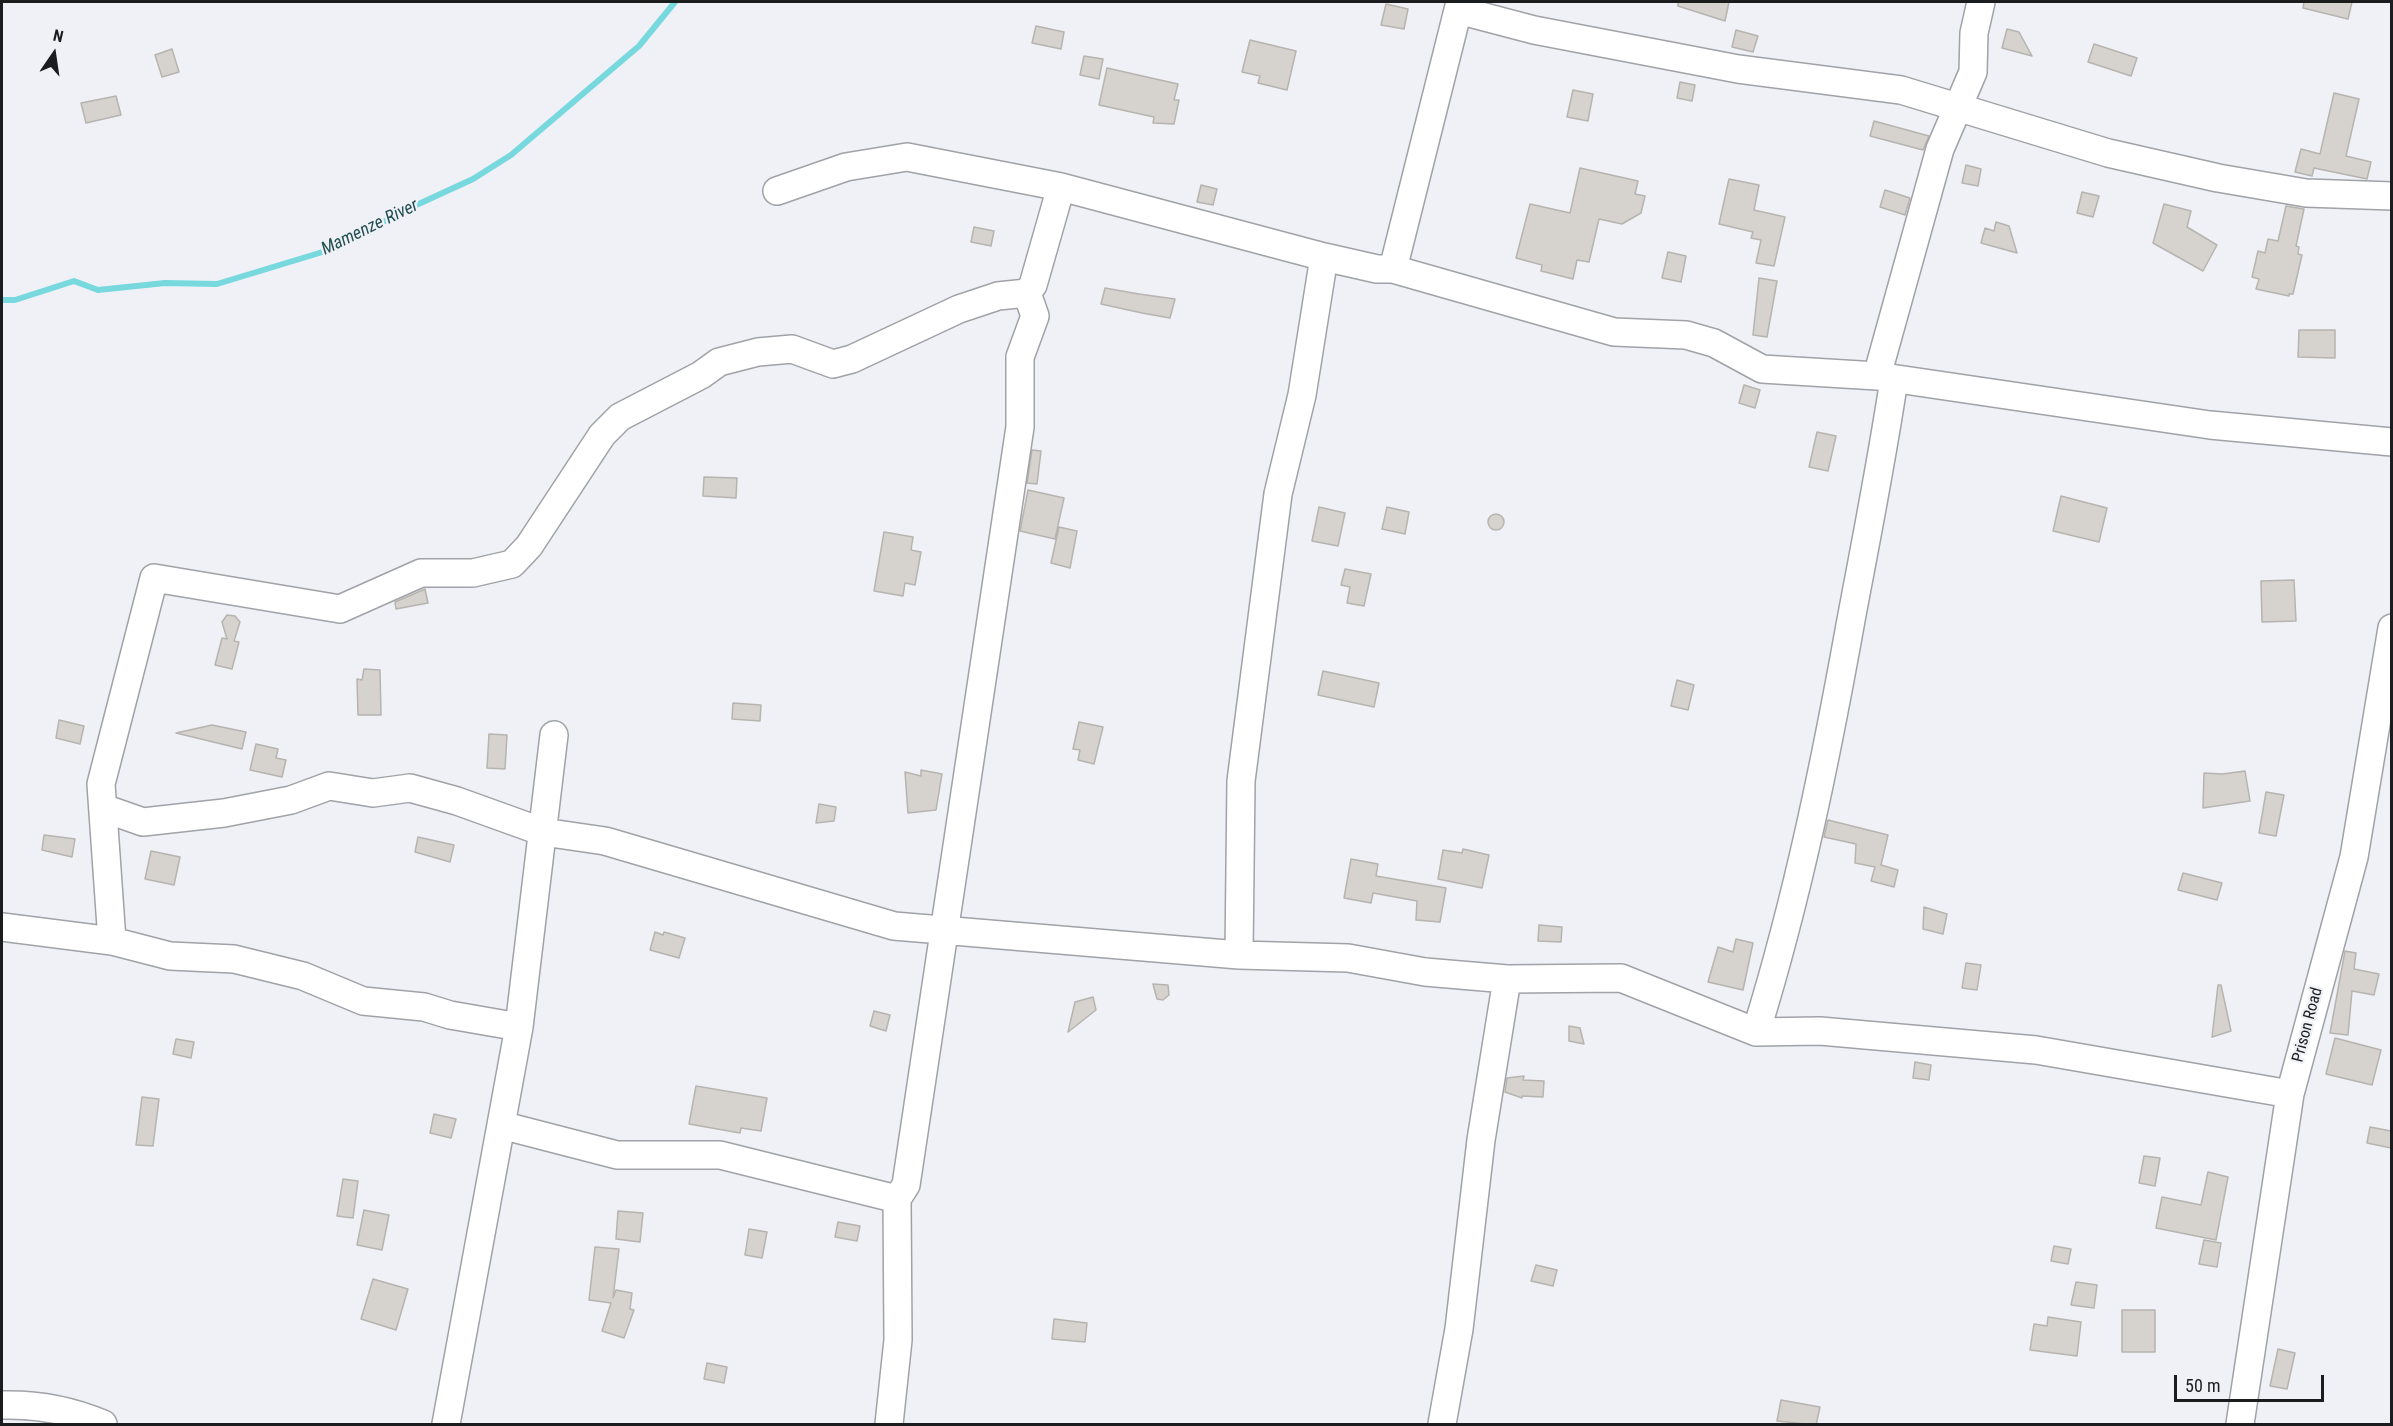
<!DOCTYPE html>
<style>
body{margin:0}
#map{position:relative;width:2393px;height:1426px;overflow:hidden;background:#eff1f7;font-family:"Roboto Condensed",sans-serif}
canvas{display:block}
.frame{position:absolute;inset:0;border:3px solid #1b1c1e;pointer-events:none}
.north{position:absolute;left:24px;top:24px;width:60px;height:60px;-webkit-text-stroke:4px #eff1f7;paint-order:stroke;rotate:13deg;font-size:16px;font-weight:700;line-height:24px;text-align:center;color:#1b1c1e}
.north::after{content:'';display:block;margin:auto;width:21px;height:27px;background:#1b1c1e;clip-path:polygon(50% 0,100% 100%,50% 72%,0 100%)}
.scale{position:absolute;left:2174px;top:1375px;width:150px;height:27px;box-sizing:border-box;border:3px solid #1b1c1e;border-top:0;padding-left:8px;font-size:18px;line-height:21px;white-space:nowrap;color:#1b1c1e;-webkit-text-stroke:4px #eff1f7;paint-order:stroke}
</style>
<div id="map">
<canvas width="2393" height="1426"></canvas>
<div class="frame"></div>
<div class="north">N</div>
<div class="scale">50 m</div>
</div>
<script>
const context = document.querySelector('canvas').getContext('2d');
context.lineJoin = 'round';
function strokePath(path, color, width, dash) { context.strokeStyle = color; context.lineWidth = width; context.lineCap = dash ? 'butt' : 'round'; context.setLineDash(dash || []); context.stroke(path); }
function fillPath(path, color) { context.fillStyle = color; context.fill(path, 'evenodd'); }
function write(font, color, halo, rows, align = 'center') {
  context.font = font + ' "Roboto Condensed",sans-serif'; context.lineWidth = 4.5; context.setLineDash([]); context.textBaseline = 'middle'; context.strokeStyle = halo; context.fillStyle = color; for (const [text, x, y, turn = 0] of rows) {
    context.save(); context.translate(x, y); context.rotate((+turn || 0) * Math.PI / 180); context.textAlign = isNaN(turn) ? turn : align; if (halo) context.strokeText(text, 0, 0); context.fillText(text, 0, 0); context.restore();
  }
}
strokePath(new Path2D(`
 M 2,300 L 15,300 L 74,281 L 98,290 L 165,283 L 217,284 L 339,247 L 399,213 L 473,179 L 511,155 L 639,46 L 675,2`), '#77d9de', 6);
const building = new Path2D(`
 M 1678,2 L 1729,2 L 1725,21 L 1678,6 Z
 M 2304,2 L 2352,2 L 2348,19 L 2303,8 Z
 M 1386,4 L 1408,9 L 1404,29 L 1381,25 Z
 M 1036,26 L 1064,32 L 1061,49 L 1032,43 Z
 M 2007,29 L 2019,32 L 2032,56 L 2002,48 Z
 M 1736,30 L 1758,36 L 1753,52 L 1732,47 Z
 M 1250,40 L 1296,51 L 1287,90 L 1258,83 L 1260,76 L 1242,72 Z
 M 2094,44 L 2137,58 L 2131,76 L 2088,62 Z
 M 172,49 L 179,72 L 162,77 L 155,55 Z
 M 1084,56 L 1103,59 L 1099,79 L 1080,75 Z
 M 1107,68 L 1178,84 L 1174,100 L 1179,100 L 1174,124 L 1153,123 L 1154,117 L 1099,105 Z
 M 1680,82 L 1695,85 L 1692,101 L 1677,98 Z
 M 1573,90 L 1593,94 L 1588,121 L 1567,117 Z
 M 2334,93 L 2359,99 L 2346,156 L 2371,162 L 2367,179 L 2314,168 L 2312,176 L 2295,172 L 2301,149 L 2320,154 Z
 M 116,96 L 121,115 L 86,123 L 81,103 Z
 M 1874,121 L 1929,136 L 1923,150 L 1870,136 Z
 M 1966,165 L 1981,169 L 1978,186 L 1962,183 Z
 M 1580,168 L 1638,181 L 1635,194 L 1645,196 L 1641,213 L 1622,224 L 1599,219 L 1589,262 L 1577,260 L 1573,279 L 1541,271 L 1542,265 L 1516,258 L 1530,204 L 1570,213 Z
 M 1729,179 L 1759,185 L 1754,210 L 1785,217 L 1774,266 L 1756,263 L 1761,240 L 1751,238 L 1753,232 L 1719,224 Z
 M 1201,185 L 1217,189 L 1213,205 L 1197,202 Z
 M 1885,190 L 1910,198 L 1905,215 L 1880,207 Z
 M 2082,192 L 2099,196 L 2093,217 L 2077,213 Z
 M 2164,204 L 2191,211 L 2187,227 L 2217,245 L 2203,271 L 2153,243 Z
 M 2286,206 L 2304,209 L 2296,246 L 2299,247 L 2298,254 L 2302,255 L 2293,294 L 2289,294 L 2289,296 L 2256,289 L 2259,279 L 2252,277 L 2258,251 L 2265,253 L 2268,239 L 2278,241 Z
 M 1996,222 L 2009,226 L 2017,253 L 1981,243 L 1985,228 L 1994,231 Z
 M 974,227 L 994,231 L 991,246 L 971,242 Z
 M 1668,252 L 1686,256 L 1681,282 L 1662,278 Z
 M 1759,278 L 1777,281 L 1767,337 L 1753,335 Z
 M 1105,288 L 1139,294 L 1175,299 L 1170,318 L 1142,313 L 1101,304 Z
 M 2299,330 L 2335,330 L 2335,358 L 2298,357 Z
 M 1744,385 L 1760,390 L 1755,408 L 1739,403 Z
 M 1817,432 L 1836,436 L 1828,471 L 1809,467 Z
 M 1032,450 L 1041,451 L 1037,484 L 1027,483 Z
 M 704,477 L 737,478 L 736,498 L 703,496 Z
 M 1028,490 L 1064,498 L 1055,539 L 1020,531 Z
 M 2061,496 L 2107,508 L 2099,542 L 2053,531 Z
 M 1319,507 L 1345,513 L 1338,546 L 1312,541 Z
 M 1387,507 L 1409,512 L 1405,534 L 1382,529 Z
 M1488 522a8 8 0 1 1 16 0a8 8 0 1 1-16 0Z
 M 1059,527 L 1077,531 L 1070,568 L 1051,563 Z
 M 884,532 L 913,537 L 911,550 L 921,552 L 915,585 L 905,583 L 903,596 L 874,591 Z
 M 1345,569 L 1371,574 L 1364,606 L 1347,603 L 1350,587 L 1341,585 Z
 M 2294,580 L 2296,621 L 2262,622 L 2261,581 Z
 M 425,589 L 428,603 L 396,609 L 395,602 Z
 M 227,615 L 235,616 L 240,622 L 234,641 L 239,642 L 232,669 L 215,665 L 222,638 L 227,639 L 222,622 Z
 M 364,669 L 380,670 L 381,715 L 358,715 L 357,679 L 362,680 Z
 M 1323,671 L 1379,683 L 1374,707 L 1318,695 Z
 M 1677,680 L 1694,685 L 1688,710 L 1671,706 Z
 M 733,703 L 761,705 L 760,721 L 732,719 Z
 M 59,720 L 84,726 L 80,744 L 56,738 Z
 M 1079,722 L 1103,727 L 1094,764 L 1078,760 L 1080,750 L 1073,749 Z
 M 212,725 L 246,732 L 242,749 L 176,733 Z
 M 489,734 L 507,735 L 505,769 L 487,768 Z
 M 256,744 L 278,749 L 276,758 L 286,760 L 282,777 L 250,770 Z
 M 921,770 L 942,774 L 936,810 L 908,813 L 905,772 L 921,776 Z
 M 2245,771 L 2250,801 L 2203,808 L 2204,773 L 2222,774 Z
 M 2266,792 L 2284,795 L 2276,836 L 2259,833 Z
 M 819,804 L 836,807 L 834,821 L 816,823 Z
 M 1828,820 L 1888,835 L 1881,865 L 1898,870 L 1894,887 L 1871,881 L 1875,867 L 1855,863 L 1856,844 L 1824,837 Z
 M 44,835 L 75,839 L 72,857 L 42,850 Z
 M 418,837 L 454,845 L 450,862 L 415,852 Z
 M 1463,849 L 1489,855 L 1482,888 L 1438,879 L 1443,850 L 1462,853 Z
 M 151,851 L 180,857 L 174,885 L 145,879 Z
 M 1351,859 L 1378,864 L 1376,876 L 1446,888 L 1440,922 L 1416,920 L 1417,901 L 1373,893 L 1371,903 L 1344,898 Z
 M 2183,873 L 2222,883 L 2217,900 L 2178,890 Z
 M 1924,907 L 1947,914 L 1943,934 L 1923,929 Z
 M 1539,925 L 1562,927 L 1561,942 L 1538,941 Z
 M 655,932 L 663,935 L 664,932 L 685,938 L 679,958 L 650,950 Z
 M 1736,939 L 1753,943 L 1743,990 L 1708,982 L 1718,947 L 1733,952 Z
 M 2345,951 L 2356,953 L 2354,969 L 2379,974 L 2374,995 L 2352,991 L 2348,1035 L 2330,1033 Z
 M 1966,963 L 1981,965 L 1977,990 L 1962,988 Z
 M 1153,984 L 1168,985 L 1169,995 L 1163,1000 L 1157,999 Z
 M 2218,985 L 2221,985 L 2231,1031 L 2212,1037 Z
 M 1093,997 L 1096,1010 L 1068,1032 L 1075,1002 Z
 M 874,1011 L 890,1015 L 886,1031 L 870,1026 Z
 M 1569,1026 L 1580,1028 L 1584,1044 L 1569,1041 Z
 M 2335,1038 L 2381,1050 L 2372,1085 L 2326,1074 Z
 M 176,1039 L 194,1042 L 191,1058 L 173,1054 Z
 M 1915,1062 L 1931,1065 L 1929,1080 L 1913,1078 Z
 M 1524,1076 L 1523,1080 L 1544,1081 L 1543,1097 L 1522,1096 L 1522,1098 L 1505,1092 L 1507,1078 Z
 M 696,1086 L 767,1098 L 761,1131 L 741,1128 L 740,1133 L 689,1124 Z
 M 142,1097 L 159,1099 L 153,1146 L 136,1145 Z
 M 434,1114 L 456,1119 L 451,1138 L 430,1133 Z
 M 2370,1127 L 2391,1131 L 2391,1148 L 2367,1143 Z
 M 2144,1156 L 2160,1158 L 2155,1186 L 2139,1183 Z
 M 2208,1172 L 2228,1177 L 2216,1240 L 2156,1228 L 2162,1197 L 2201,1205 Z
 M 343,1179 L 358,1181 L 353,1218 L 337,1216 Z
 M 364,1210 L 389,1215 L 382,1250 L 357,1245 Z
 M 618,1211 L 643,1213 L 640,1242 L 616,1239 Z
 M 838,1222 L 860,1226 L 857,1241 L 835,1237 Z
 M 749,1229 L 767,1232 L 762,1258 L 745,1255 Z
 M 2204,1240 L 2221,1243 L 2217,1267 L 2199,1264 Z
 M 2054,1246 L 2071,1249 L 2068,1264 L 2051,1261 Z
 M 595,1247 L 619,1249 L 613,1298 L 616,1290 L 632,1293 L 630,1309 L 634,1310 L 624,1338 L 602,1331 L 611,1303 L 589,1300 Z
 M 1536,1265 L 1557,1270 L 1553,1286 L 1531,1281 Z
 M 373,1279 L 408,1289 L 396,1330 L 361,1319 Z
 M 2076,1282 L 2097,1285 L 2094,1308 L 2071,1305 Z
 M 2122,1310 L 2155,1310 L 2155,1352 L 2122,1352 Z
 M 2048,1317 L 2081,1322 L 2077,1356 L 2030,1350 L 2034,1324 L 2047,1326 Z
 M 1054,1319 L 1087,1323 L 1085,1342 L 1052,1339 Z
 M 2278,1349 L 2295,1353 L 2287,1389 L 2270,1386 Z
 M 707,1363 L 727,1367 L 724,1383 L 704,1379 Z
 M 1781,1400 L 1820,1407 L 1816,1425 L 1777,1421 Z`);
fillPath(building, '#d6d3ce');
strokePath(building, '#b7b4af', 1.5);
const minor = new Path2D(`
 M 1458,10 L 1534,30 L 1738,69 L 1901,90 L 2108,153 L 2218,178 L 2306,193 L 2392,196
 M 777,191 L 846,167 L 907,157 L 1061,187 L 1324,257 L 1377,269 L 1393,269 L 1614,332 L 1686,335 L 1714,343 L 1762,369 L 1877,376 L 2210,425 L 2392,442
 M 1393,269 L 1460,2
 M 1877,376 L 1940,149 L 1973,72 L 1974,33 L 1981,2
 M 103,808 L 143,822 L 224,813 L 291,800 L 329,786 L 373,793 L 410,788 L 457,801 L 543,832 L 605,841 L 894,926 L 1239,955 L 1348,958 L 1425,972 L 1507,979 L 1621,978 L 1756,1032 L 1820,1031 L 2036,1050 L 2290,1094
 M 2,927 L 112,941 L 170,956 L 234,959 L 303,976 L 363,1001 L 424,1007 L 450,1015 L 519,1027
 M 112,941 L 101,784 L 154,578 L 340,609 L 421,573 L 473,573 L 512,564 L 529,546 L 602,435 L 620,417 L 701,375 L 719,362 L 758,352 L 792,349 L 833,364 L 852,359 L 959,309 L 998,296 L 1027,293
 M 1239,955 L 1241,781 L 1278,494 L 1302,395 L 1324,257
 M 1756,1032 C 1798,897 1826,759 1851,620 C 1866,540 1882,460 1894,379
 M 501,1125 L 617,1155 L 720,1155 L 897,1199
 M 2,1405 C 37,1404 70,1410 103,1424
 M 446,1424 L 519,1027 L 554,735
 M 889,1424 L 898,1340 L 897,1199 L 906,1185 L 1020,427 L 1020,357 L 1035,316 L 1027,293 L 1033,285 L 1061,187
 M 1442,1424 L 1459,1329 L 1481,1140 L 1507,979
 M 2240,1424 L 2290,1094 L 2354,857 L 2392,628`);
strokePath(minor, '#a0a2a7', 30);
strokePath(minor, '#fff', 27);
write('16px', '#1b1c1e', '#eff1f7', [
 ["Prison Road",2308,1025,-75]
]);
write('italic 18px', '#235052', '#eff1f7', [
 ["Mamenze River",370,228,-26]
]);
</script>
